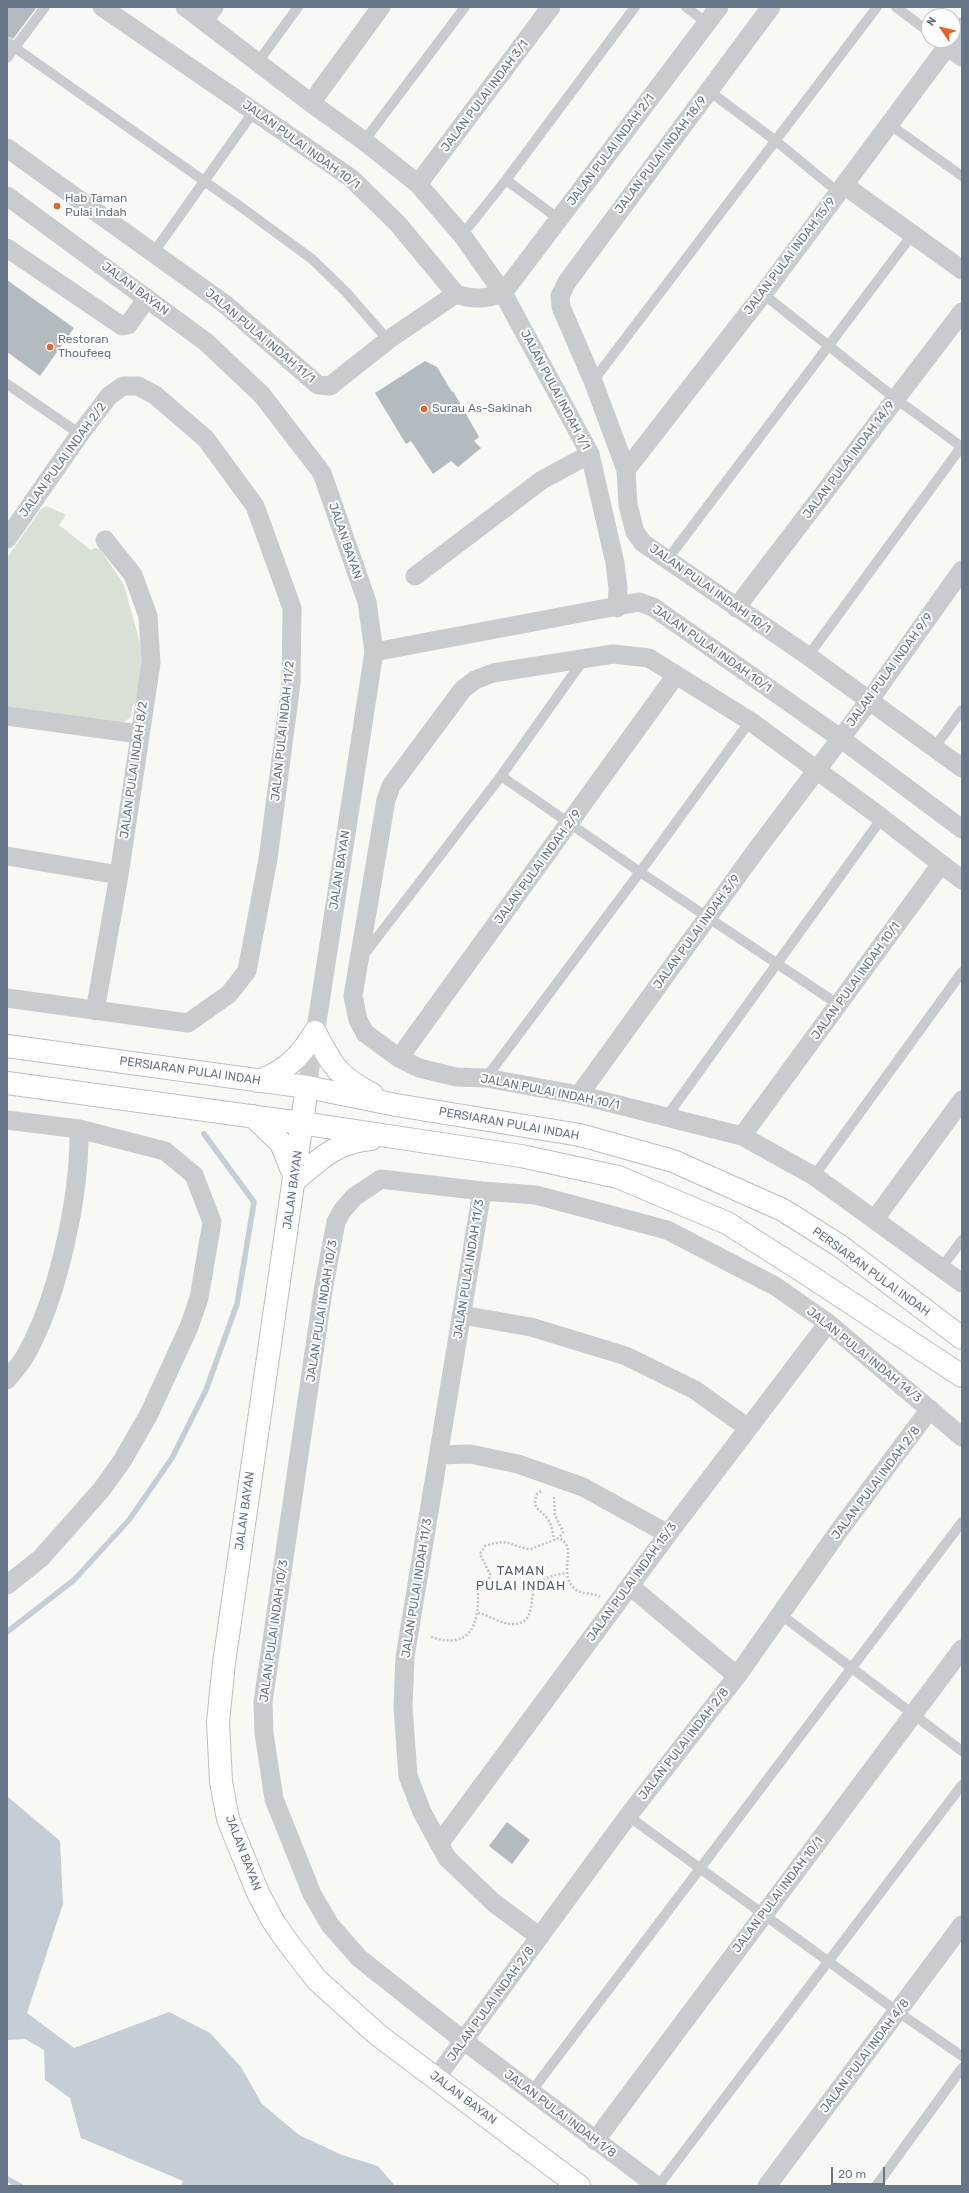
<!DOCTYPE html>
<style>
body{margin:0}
#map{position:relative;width:969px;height:2193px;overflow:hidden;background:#f8f8f5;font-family:Rubik,sans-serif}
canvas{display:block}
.frame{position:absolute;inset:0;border:8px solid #657689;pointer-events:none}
.north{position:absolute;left:921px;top:8px;width:40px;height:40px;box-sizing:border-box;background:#fff;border:1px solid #c1c8d0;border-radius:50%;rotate:305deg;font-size:11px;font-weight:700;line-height:16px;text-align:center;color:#657689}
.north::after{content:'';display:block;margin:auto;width:14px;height:18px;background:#f25e1c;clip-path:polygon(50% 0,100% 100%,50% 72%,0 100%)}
.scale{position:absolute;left:831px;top:2167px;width:54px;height:18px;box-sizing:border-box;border:2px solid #657689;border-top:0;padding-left:5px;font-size:12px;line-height:14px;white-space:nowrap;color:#657689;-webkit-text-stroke:3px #fff;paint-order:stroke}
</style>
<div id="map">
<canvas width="969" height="2193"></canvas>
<div class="frame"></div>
<div class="north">N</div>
<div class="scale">20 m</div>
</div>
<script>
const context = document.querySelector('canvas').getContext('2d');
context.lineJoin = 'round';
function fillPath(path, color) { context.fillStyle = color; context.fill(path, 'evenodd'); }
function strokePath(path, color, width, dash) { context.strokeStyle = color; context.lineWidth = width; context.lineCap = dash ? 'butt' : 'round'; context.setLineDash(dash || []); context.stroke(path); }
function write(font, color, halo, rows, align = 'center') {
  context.font = font + ' Rubik,sans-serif'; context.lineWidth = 4; context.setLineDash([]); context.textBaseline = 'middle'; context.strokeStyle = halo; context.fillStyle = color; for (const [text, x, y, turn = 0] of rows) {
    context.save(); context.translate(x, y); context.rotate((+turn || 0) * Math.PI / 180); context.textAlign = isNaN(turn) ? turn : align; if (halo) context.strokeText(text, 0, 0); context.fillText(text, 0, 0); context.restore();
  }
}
fillPath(new Path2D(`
 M 47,506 L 66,515 L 59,525 L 91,550 L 95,548 L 100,549 L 124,585 L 140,643 L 142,671 L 138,699 L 132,707 L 131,717 L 122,723 L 7,707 L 7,558 L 41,509 Z`), '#d9e1d6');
fillPath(new Path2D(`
 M 7,1796 L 60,1841 L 63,1904 L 27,2013 L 74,2048 L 169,2012 L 210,2033 L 241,2067 L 262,2104 L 299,2135 L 342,2155 L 378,2166 L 395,2186 L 181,2186 L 183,2181 L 81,2138 L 70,2098 L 45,2080 L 44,2050 L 25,2039 L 7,2040 Z`), '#c4ced4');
strokePath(new Path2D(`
 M 7,1632 L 74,1580 L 129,1520 L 172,1458 L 206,1390 L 237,1304 L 254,1202 L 204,1134
 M 7,2179 L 20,2186`), '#c4ced4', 5.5);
fillPath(new Path2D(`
 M 7,7 L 37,7 L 13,39 L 7,36 Z
 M 7,280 L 74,328 L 40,376 L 7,352 Z
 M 425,361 L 437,367 L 452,392 L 453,391 L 479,437 L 474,441 L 481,448 L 458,467 L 451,461 L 433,474 L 411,441 L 406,444 L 375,393 Z
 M 507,1822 L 530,1840 L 512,1864 L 489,1846 Z`), '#b3bac0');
const secondary = new Path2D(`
 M 315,1032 C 332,1065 338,1077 372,1094
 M 7,1046 L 307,1087 L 396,1105 L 580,1135 L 673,1161 L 783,1210 L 840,1246 L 962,1338
 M 258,1081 C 285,1072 301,1056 315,1032
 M 7,1083 L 301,1123 L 521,1156 L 618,1177 L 727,1223 L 807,1274 L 962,1376
 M 307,1087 L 224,1663 L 218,1722 L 221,1782 L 228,1819 L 258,1893 L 273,1921 L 289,1944 L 317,1980 L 378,2035 L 579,2186
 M 253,1116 L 281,1143 L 293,1173
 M 295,1180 C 320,1159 336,1142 371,1139`);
strokePath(secondary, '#babfc4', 24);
strokePath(new Path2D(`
 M 541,1491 L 537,1494 C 530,1510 544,1511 549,1521 C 552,1526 553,1534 554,1540
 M 554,1497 L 555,1515 L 563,1532 L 559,1538
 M 478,1613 C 490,1615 503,1626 516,1624 C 534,1622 530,1602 534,1589 C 538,1579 557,1574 566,1573
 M 431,1637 C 471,1650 479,1625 478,1591 L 489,1578 L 490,1574 L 480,1554 L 485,1546 C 512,1537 509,1547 531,1549 L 559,1538 C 579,1548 557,1571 574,1588 C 580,1595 592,1592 600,1597`), '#c1c3c6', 2.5, [2, 2]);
strokePath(new Path2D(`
 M 686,7 L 707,23
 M 896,7 L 929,32
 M 7,42 L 241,207 L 312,259 L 346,292 L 388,340
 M 7,58 L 45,7
 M 258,62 L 298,7
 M 709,91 L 776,141 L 838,192
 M 889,124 L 962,176
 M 364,141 L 465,7
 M 506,180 L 559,219
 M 462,235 L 506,180 L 635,7
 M 154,252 L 254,111
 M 763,294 L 896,399 L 962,447
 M 593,381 L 877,7
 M 7,384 L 80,434
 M 667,560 L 912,235
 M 808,656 L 962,446
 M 934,748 L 962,710
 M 501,776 L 640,872 L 839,1005
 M 363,956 L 501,776 L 584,659
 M 486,1078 L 640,872 L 750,721
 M 667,1116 L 882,818
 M 814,1176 L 962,972
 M 942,1267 L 962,1240
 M 780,1614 L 962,1751
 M 628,1816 L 898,2012 L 962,2056
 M 531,2092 L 962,1522
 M 658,2186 L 962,1785
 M 876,2186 L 962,2068`), '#c8cccf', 10);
strokePath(new Path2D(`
 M 102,7 L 351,178 L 398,224 L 456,294 C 473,300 486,299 503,293
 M 185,7 L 311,103 L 364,141 L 418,184 L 462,235 L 503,293 L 590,454 L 615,563 L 618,588 L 617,608
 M 771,7 L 567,282 L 560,296 L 561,307 L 593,381 L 626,470 L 628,505 L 635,532 L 643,543 L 808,656 L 962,768
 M 204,21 L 214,7
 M 953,39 L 962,27
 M 947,46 L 962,57
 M 311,103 L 381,7
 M 7,148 L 226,305 L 318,385 L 330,386 L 388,340 L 456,294
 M 418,184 L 551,7
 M 844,185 L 962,270
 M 7,196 L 206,342 L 262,395 L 322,473 L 367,602 L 374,652 L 307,1087
 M 7,248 L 122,326 L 128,325 L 147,298
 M 503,293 L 719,7
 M 626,470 L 763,294 L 952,40
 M 7,539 L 80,434 L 109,396 L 123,386 L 138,386 L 155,395 L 206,439 L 255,506 L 292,608 L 291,683 L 268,859 L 247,971 L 229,994 L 188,1023 L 7,998
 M 415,576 L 542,480 L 590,454
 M 736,608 L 962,312
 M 374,652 L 639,602 L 653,607 L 840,738 L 962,829
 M 7,716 L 139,734
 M 7,856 L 119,875
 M 962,880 L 882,818 L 750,721 L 649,658 L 613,654 L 493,673 L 475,680 L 463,689 L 391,786 L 386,800 L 353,996 L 358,1020 L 365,1033 L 399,1058 L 419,1068 L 456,1077 L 486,1078 L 579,1095 L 742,1136 L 814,1176 L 962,1283
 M 95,1011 L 119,875 L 151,663 L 148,616 L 133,575 L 105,540
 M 399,1058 L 676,675
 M 579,1095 L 757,849 L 869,701 L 962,570
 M 7,1120 L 79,1129 L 165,1151 L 194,1175 L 212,1222 L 199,1298 L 189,1327 L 149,1414 L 122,1461 L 102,1489 L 41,1558 L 7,1585
 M 742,1136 L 941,864
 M 482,1191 L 405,1657 L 403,1707 L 408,1776 L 422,1812 L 447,1858 L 494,1903 L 540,1937
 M 875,1219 L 962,1100
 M 462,1315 L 531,1327 L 626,1356 L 695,1390 L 748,1428
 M 7,1380 C 12,1373 19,1366 24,1358 C 58,1300 80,1196 79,1129
 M 439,1455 L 470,1454 L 518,1464 L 583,1487 L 668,1534
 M 630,1586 L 737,1676
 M 439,1844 L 668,1534 L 828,1323
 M 436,2078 L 628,1816 L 737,1676 L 838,1532 L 930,1409
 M 595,2141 L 962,1649
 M 657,2186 L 464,2041 L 359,1958 L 330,1925 L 312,1894 L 274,1799 L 264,1733 L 263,1702 L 323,1291 L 336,1222 L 342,1211 L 354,1197 L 381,1179 L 482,1191 L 536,1195 L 667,1230 L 775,1286 L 828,1323 L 962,1437
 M 767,2186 L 962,1925`), '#c8cccf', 19);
strokePath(secondary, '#fff', 22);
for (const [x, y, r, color] of [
 [57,206,4,"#f25e1c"],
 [50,347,4,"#f25e1c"],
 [424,409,4,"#f25e1c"]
]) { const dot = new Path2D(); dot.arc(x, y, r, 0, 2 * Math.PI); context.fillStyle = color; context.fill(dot); strokePath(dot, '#fff', 1.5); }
write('12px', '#657689', '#fff', [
 ["JALAN PULAI INDAH 3/1",485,96,-53],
 ["JALAN PULAI INDAH 10/1",301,145,36],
 ["JALAN PULAI INDAH 2/1",611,150,-53],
 ["JALAN PULAI INDAH 18/9",661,155,-53],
 ["JALAN PULAI INDAH 15/9",790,256,-53],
 ["JALAN BAYAN",135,289,37],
 ["JALAN PULAI INDAH 11/1",260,336,40],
 ["JALAN PULAI INDAH 1/1",555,390,62],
 ["JALAN PULAI INDAH 2/2",63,460,-54],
 ["JALAN PULAI INDAH 14/9",849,460,-53],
 ["JALAN BAYAN",345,541,71],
 ["JALAN PULAI INDAHI 10/1",710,589,35],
 ["JALAN PULAI INDAH 10/1",712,649,35],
 ["JALAN PULAI INDAH 9/9",890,670,-54],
 ["JALAN PULAI INDAH 11/2",283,731,-84],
 ["JALAN PULAI INDAH 8/2",134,770,-82],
 ["JALAN PULAI INDAH 2/9",538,867,-54],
 ["JALAN BAYAN",340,870,-81],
 ["JALAN PULAI INDAH 3/9",697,932,-54],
 ["JALAN PULAI INDAH 10/1",856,981,-54],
 ["PERSIARAN PULAI INDAH",190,1071,8],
 ["JALAN PULAI INDAH 10/1",550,1092,11],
 ["PERSIARAN PULAI INDAH",509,1124,10],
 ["JALAN BAYAN",293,1190,-82],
 ["JALAN PULAI INDAH 11/3",469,1269,-81],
 ["PERSIARAN PULAI INDAH",871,1272,36],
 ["JALAN PULAI INDAH 10/3",322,1311,-81],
 ["JALAN PULAI INDAH 14/3",864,1355,39],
 ["JALAN PULAI INDAH 2/8",876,1483,-53],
 ["JALAN BAYAN",245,1511,-82],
 ["JALAN PULAI INDAH 15/3",632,1582,-54],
 ["JALAN PULAI INDAH 11/3",417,1588,-81],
 ["JALAN PULAI INDAH 10/3",274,1631,-82],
 ["JALAN PULAI INDAH 2/8",684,1744,-52],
 ["JALAN BAYAN",243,1853,69],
 ["JALAN PULAI INDAH 10/1",778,1895,-53],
 ["JALAN PULAI INDAH 2/8",491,2004,-54],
 ["JALAN PULAI INDAH 4/8",865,2056,-53],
 ["JALAN BAYAN",463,2098,37],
 ["JALAN PULAI INDAH 1/8",560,2114,37]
]);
write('12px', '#657689', '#fff', [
 ["Hab Taman",65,199],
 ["Pulai Indah",65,213],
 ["Restoran",58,340],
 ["Thoufeeq",58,354],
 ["Surau As-Sakinah",432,409]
], 'left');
context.letterSpacing = '1px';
write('13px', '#53606d', '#fff', [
 ["TAMAN",521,1571],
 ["PULAI INDAH",521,1586]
]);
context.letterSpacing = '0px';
</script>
